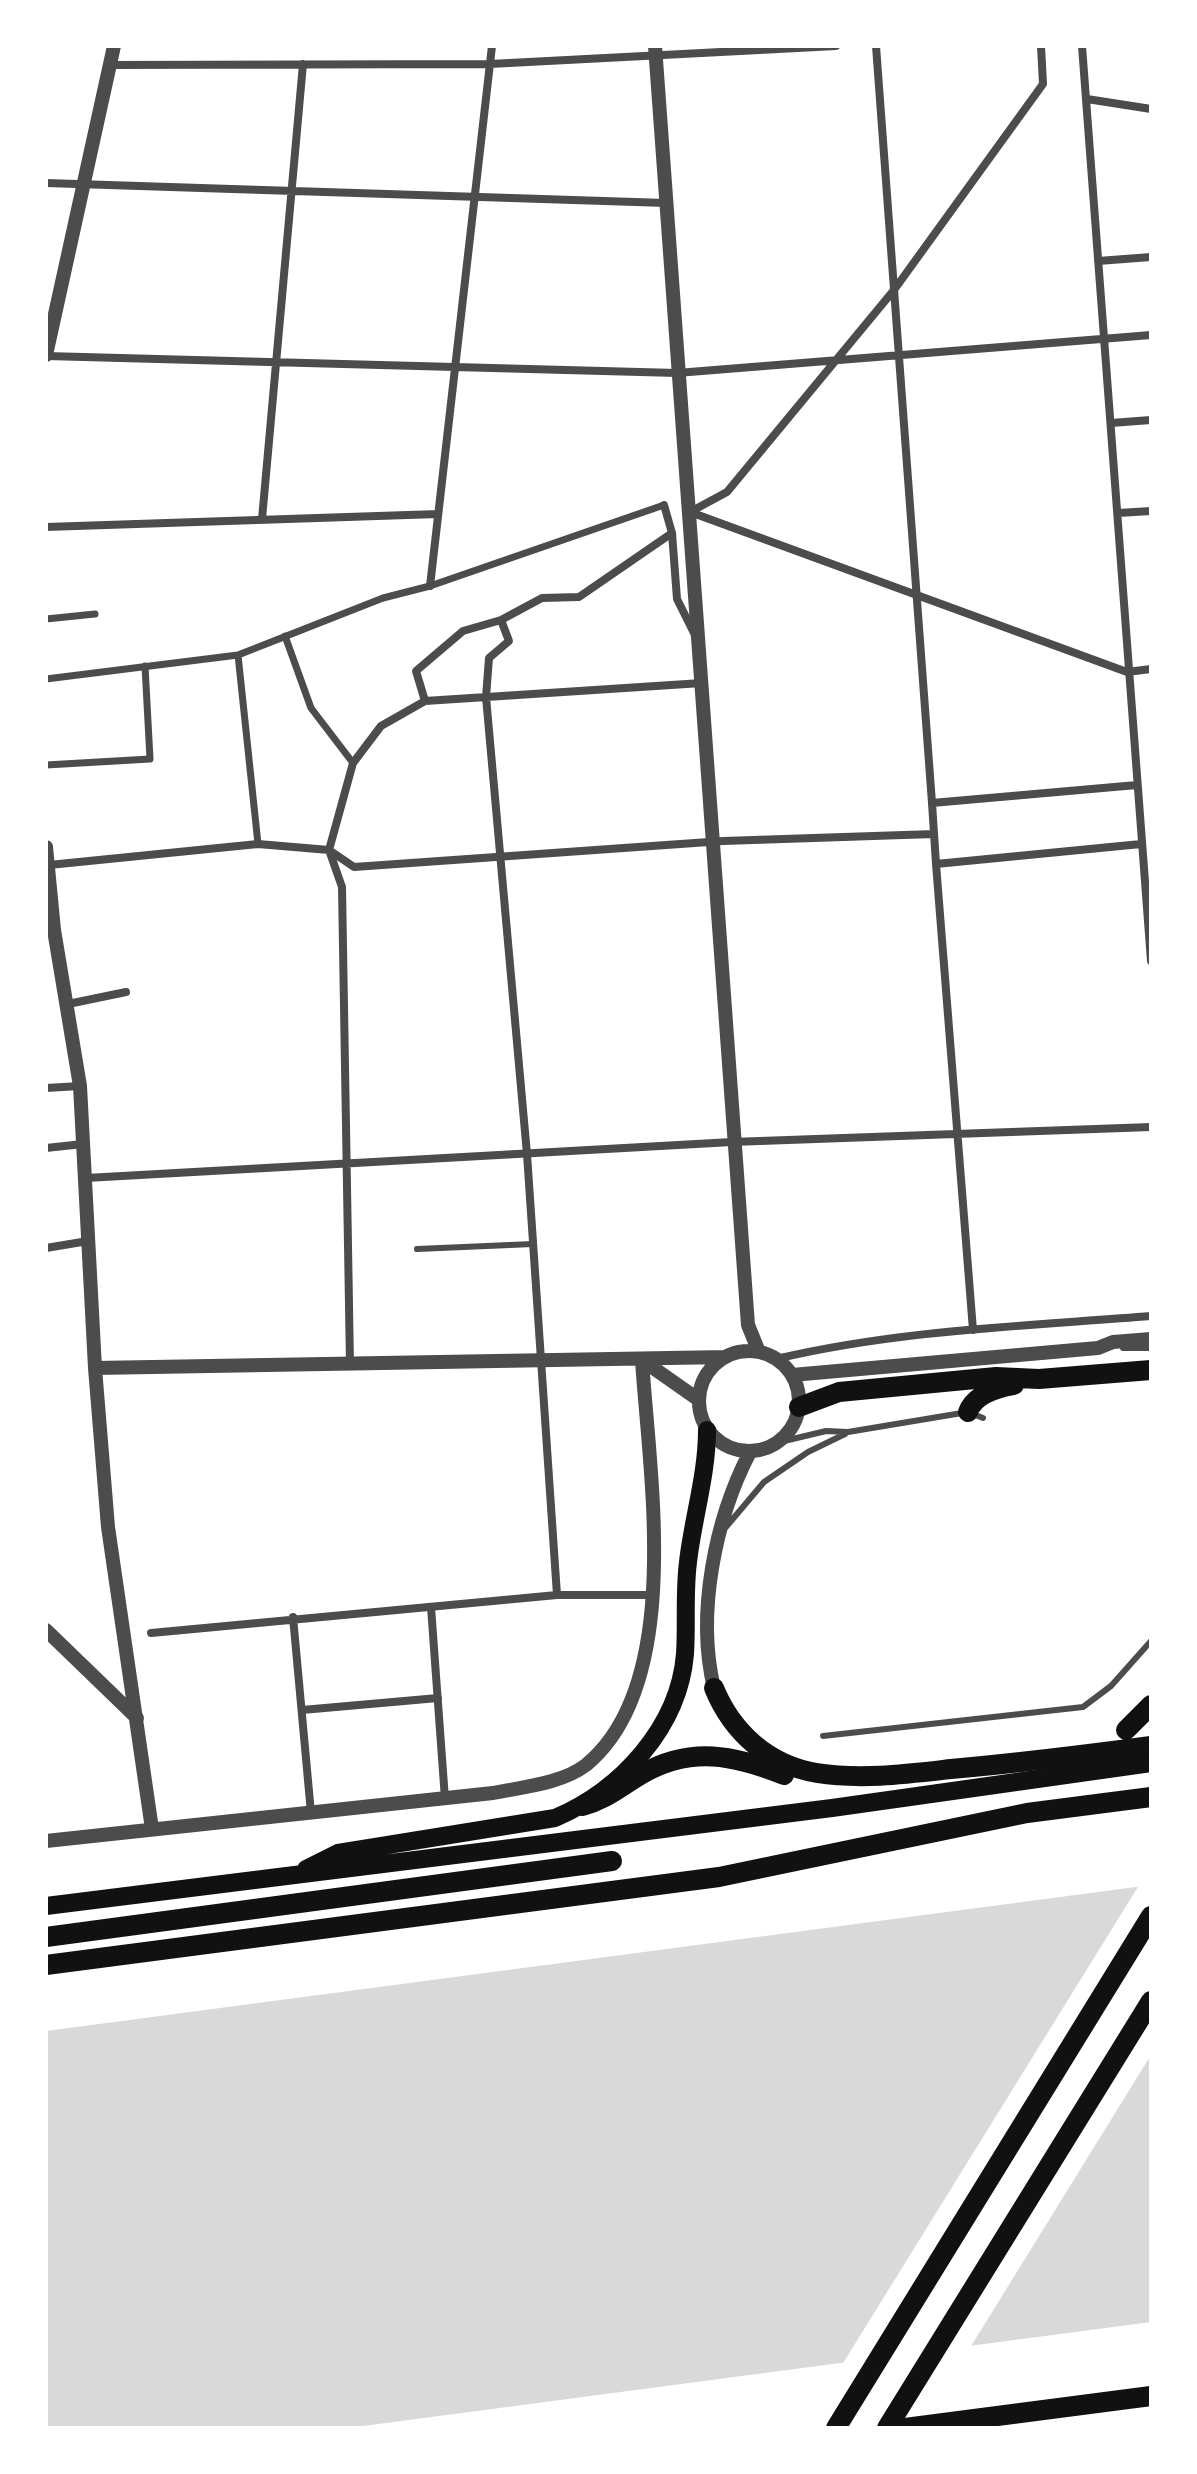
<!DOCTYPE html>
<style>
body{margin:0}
#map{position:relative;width:1197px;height:2474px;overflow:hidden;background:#fff;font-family:"DejaVu Sans",sans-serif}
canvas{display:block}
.frame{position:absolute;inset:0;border:48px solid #fff;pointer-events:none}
</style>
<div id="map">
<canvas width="1197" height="2474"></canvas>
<div class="frame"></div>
</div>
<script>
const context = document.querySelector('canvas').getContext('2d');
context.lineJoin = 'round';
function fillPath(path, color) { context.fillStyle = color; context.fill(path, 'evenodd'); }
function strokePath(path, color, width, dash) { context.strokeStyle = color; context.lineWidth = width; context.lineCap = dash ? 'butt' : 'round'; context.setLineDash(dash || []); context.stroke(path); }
fillPath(new Path2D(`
 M 1151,1885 L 1151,2322 L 348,2428 L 46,2428 L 46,2031 Z`), '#d9d9d9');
fillPath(new Path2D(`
 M 1151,1881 L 1151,2055 L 968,2351 L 840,2368 L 1141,1882 Z`), '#fff');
strokePath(new Path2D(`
 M 417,1249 L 533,1244
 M 1123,1348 L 1151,1348
 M 780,1442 L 826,1431 L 848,1432 L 968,1412 L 983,1418
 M 726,1527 L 764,1482 L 808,1452 L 845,1434
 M 823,1736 L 1083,1707 L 1111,1686 L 1151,1641`), '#4c4c4c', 6);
strokePath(new Path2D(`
 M 46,619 L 95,614
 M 285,636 L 311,708 L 353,763
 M 238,655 L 258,844
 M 46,679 L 238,655 L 383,598 L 430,586 L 664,505
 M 46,765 L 150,759 L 145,666`), '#4c4c4c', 7);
strokePath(new Path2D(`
 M 876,46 L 932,803
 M 1082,46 L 1151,961
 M 110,65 L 490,64 L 836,46
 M 1087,99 L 1151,109
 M 46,183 L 666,203
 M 1098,261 L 1151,257
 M 46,356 L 677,373 L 1151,335
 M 1111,423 L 1151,420
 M 664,505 L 672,533 L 677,599 L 695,635
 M 690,512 L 727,492 L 894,290 L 1043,84 L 1041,46
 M 690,512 L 1127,672 L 1151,669
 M 1118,513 L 1151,511
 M 262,519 L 303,64
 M 46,527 L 438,514
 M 430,586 L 492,46
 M 425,701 L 416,671 L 463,631 L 501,620
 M 1137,785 L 932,803 L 936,864 L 1141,844
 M 329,850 L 354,867 L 723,841 L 934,834
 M 329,850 L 342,887 L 350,1365
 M 329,850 L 353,763 L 381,726 L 425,701 L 702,683
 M 936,864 L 973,1330
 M 49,865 L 258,844 L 329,850
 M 68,1004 L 126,992
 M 46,1088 L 80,1086
 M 46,1148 L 83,1144
 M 86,1178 L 732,1142 L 1151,1127
 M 46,1248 L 88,1241
 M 776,1359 C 898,1330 1026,1326 1151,1316
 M 557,1595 L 527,1154 L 486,697 L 489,658 L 509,641 L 501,620 L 542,598 L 579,597 L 672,533
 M 431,1607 L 445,1799
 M 293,1617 L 311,1813
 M 151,1633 L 557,1595 L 655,1595
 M 302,1710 L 438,1698`), '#4c4c4c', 8);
strokePath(new Path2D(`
 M 655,46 L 748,1325 L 759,1352
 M 46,355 L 114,46
 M 46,847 L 54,930 L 80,1086 L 95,1368 L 108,1527 L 152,1829
 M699 1401a50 50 0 1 1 100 0a50 50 0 1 1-100 0Z
 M 642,1360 L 699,1400
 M 95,1368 L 726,1357
 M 792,1375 L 1098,1348 L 1113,1342 L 1151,1339
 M 46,1630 L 137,1718
 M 714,1688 C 696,1614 715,1519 750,1452
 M 46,1841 L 493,1793 C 522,1787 561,1784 586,1765 C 685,1684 649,1473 642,1360`), '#4c4c4c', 14);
strokePath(new Path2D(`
 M 306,1869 L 338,1853 L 555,1818 C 621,1790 679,1727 685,1654 C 687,1623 684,1593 688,1562 C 693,1518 707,1475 707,1430
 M 46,1906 L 832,1808 L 1151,1763`), '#111', 18);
strokePath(new Path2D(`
 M 799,1407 L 839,1392 L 996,1377 L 1039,1379 L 1151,1370
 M 968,1412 C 974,1395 997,1388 1014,1385
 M 714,1688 C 732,1732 768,1765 817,1773 C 861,1780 907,1774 951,1769 C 1018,1763 1084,1755 1151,1746
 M 1126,1730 L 1151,1705
 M 582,1806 C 606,1800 621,1786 642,1774 C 691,1746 734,1755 784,1775
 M 46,1937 L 612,1861
 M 46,1965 L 719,1877 L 1027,1813 L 1151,1797
 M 836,2428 L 1151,1916
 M 887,2428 L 1151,2001
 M 905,2428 L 1151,2396`), '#111', 20);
</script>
